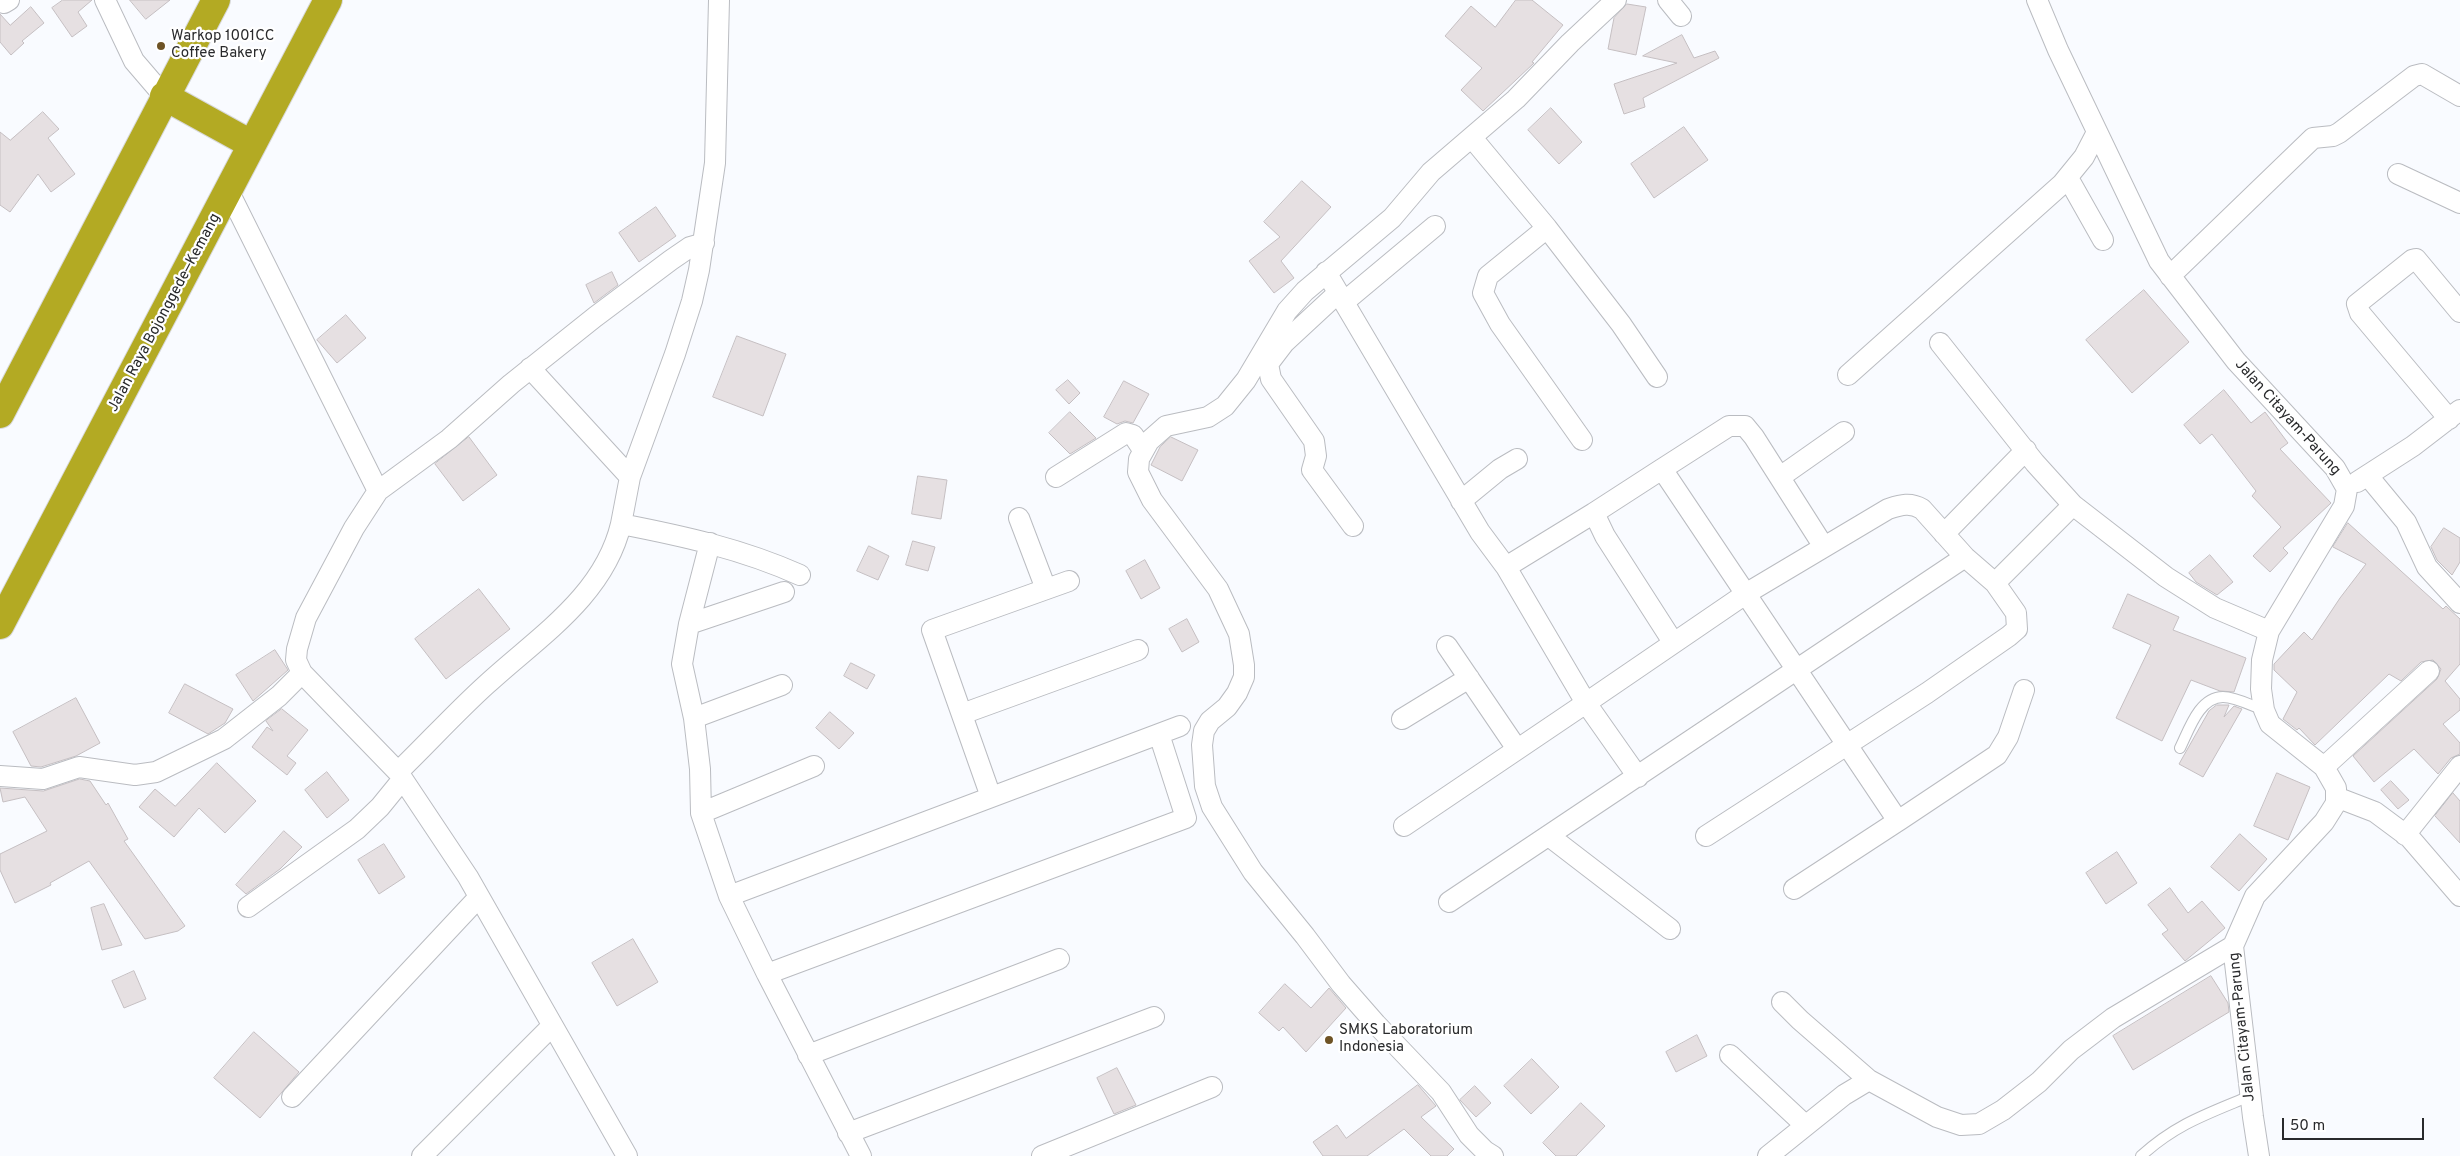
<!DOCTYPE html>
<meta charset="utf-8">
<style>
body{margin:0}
#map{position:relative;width:2460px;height:1156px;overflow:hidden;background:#f9fbff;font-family:Overpass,sans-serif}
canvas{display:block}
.scale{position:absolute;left:2282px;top:1118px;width:142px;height:22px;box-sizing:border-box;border:2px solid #292a2c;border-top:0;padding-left:6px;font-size:15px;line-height:18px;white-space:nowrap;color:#292a2c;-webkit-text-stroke:4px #fff;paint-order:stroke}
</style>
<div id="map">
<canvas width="2460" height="1156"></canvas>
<div class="scale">50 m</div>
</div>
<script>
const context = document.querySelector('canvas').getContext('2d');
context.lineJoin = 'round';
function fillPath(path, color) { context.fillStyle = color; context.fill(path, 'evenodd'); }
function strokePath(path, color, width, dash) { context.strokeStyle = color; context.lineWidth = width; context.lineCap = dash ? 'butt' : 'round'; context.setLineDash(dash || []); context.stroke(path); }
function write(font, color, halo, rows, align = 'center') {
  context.font = font + ' Overpass,sans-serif'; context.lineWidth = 4.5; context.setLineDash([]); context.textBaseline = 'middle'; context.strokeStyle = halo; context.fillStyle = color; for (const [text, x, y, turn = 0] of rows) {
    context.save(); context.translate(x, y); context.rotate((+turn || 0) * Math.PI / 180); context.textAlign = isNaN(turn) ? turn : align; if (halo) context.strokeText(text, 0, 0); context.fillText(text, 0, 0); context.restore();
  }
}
const building = new Path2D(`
 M 63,0 L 92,0 L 78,12 L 87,26 L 72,37 L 52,8 Z
 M 130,0 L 170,0 L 146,19 Z
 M 1516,0 L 1532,0 L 1563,25 L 1532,62 L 1534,63 L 1483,111 L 1461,90 L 1482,68 L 1445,36 L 1471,6 L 1495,27 Z
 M 1627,4 L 1646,7 L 1636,55 L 1608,49 L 1614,18 Z
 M 31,7 L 44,23 L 22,41 L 24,43 L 11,55 L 0,42 L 0,14 L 10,25 Z
 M 1682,35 L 1694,58 L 1715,51 L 1719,58 L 1643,98 L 1645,107 L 1624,114 L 1614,84 L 1677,63 L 1643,56 Z
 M 1551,108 L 1582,142 L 1559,164 L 1528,130 Z
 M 43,112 L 59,129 L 48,138 L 75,174 L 51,192 L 38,174 L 10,212 L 0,205 L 0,132 L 10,140 Z
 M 1684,127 L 1708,160 L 1654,198 L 1631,164 Z
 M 1302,181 L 1331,207 L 1281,261 L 1294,278 L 1274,293 L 1249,261 L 1280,237 L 1264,222 Z
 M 656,207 L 676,236 L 639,262 L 619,233 Z
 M 612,272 L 618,285 L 594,303 L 586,285 Z
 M 2144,290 L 2189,342 L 2132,393 L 2086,340 Z
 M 346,315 L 366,338 L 337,363 L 317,340 Z
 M 737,336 L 786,354 L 763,416 L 713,397 Z
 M 1068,380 L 1080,393 L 1069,404 L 1056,390 Z
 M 1124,381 L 1149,394 L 1133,423 L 1125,421 L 1117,424 L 1104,417 Z
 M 2224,390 L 2251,423 L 2265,412 L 2288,443 L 2280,449 L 2331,503 L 2283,548 L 2288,553 L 2270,572 L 2253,556 L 2281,527 L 2252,496 L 2256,491 L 2212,434 L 2200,444 L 2184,425 Z
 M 1070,412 L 1096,438 L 1070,454 L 1049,433 Z
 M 469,437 L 497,475 L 463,501 L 435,464 Z
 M 1171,437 L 1198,450 L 1182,481 L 1151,465 L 1160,447 Z
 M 918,476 L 947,480 L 941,519 L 912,514 Z
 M 2348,523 L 2443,609 L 2446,606 L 2460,619 L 2460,664 L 2445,681 L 2460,699 L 2460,710 L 2443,724 L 2460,743 L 2460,754 L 2451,758 L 2438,774 L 2414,749 L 2374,782 L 2353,756 L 2437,679 L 2441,669 L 2433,660 L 2421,662 L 2401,681 L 2389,674 L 2315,745 L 2299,728 L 2297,730 L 2283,719 L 2297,692 L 2274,670 L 2274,664 L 2304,632 L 2312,640 L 2340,598 L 2366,564 L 2333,547 Z
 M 2444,528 L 2460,538 L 2460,562 L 2452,575 L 2437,560 L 2431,547 Z
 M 913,541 L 935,547 L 928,571 L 906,565 Z
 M 869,546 L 889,556 L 878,580 L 857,571 Z
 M 2210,555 L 2233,582 L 2217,595 L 2196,582 L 2189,573 Z
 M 1145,560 L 1160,588 L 1141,599 L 1126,571 Z
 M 479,589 L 510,629 L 446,679 L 415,639 Z
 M 2128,594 L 2179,617 L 2173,630 L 2246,658 L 2234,692 L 2220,691 L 2191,680 L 2162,741 L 2116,718 L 2151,645 L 2113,628 Z
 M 1187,619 L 1199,642 L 1182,652 L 1169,629 Z
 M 275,650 L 288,670 L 253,701 L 236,675 Z
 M 851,663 L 875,675 L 867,689 L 844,676 Z
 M 185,684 L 233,709 L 225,723 L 208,734 L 169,713 Z
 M 76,698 L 100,743 L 76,756 L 41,767 L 31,766 L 13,732 Z
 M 2217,705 L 2229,705 L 2224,717 L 2234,706 L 2242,709 L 2203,777 L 2179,764 L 2209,711 Z
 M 282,709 L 308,730 L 287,756 L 296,763 L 287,775 L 252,747 L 267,727 L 273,731 L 266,721 Z
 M 830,712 L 854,733 L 839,749 L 816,728 Z
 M 217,763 L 256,801 L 225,833 L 199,808 L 174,837 L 139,807 L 155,789 L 175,806 Z
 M 327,772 L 349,800 L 327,818 L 305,790 Z
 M 2277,773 L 2310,787 L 2288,840 L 2254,826 Z
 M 80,779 L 90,781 L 106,805 L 108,803 L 128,839 L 124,841 L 185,926 L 178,931 L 145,939 L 89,861 L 50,883 L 51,885 L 15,903 L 0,870 L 0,854 L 47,831 L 25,797 L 3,802 L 0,788 L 43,791 Z
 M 2391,781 L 2409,800 L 2398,809 L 2381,790 Z
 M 2453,793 L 2460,801 L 2460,843 L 2435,816 Z
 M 284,831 L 302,847 L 280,869 L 246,894 L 236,885 Z
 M 2240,834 L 2267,859 L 2239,891 L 2211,867 Z
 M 384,844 L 405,877 L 379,894 L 358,860 Z
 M 2117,852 L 2137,883 L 2106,904 L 2086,873 Z
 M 2170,888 L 2188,913 L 2202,901 L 2225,928 L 2185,961 L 2162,934 L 2168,930 L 2148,905 Z
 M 104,904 L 122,945 L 102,950 L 91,908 Z
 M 633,939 L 658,982 L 617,1006 L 592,963 Z
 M 134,971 L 146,999 L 124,1008 L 112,981 Z
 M 2211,976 L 2228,1003 L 2229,1012 L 2133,1070 L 2113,1036 Z
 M 1285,984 L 1311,1008 L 1329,988 L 1346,1008 L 1306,1052 L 1283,1027 L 1279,1031 L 1259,1013 Z
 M 254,1032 L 299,1072 L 260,1118 L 214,1078 Z
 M 1697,1035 L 1707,1056 L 1676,1072 L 1666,1052 Z
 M 1532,1059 L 1559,1087 L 1531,1114 L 1504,1086 Z
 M 1117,1068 L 1136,1105 L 1114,1114 L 1097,1078 Z
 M 1418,1085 L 1436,1106 L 1421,1117 L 1454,1149 L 1447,1156 L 1431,1156 L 1404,1129 L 1367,1156 L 1323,1156 L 1313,1142 L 1337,1125 L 1346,1138 Z
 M 1475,1086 L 1491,1103 L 1476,1117 L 1460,1100 Z
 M 1581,1103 L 1605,1126 L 1576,1156 L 1556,1156 L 1543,1143 Z`);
fillPath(building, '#e6e0e2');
strokePath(building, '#c5bfc2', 1);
const lane = new Path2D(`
 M 2180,748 C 2189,730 2199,697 2223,697 C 2236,697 2252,706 2264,710
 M 2141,1156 C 2176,1124 2207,1114 2250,1096`);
const street = new Path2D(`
 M 105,0 L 134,61 L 164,96
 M 719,0 L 715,163 L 699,270 L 692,301 L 675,354 L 630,477 L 621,524 C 683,536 742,549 800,575
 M 1668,0 L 1681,16
 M 2037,0 L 2058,50 L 2159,261 L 2236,361 L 2335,468 L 2347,489 L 2344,506 L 2269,631 L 2262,660 L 2261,689 L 2264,710 L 2270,724 L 2324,767 L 2336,788 L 2336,803 L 2324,822 L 2255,896 L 2233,946 L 2253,1117 L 2259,1156
 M 4,3 L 9,0
 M 1473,139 L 1547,228 L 1621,324 L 1657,377
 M 2398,174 L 2460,203
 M 2068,178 L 2103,240
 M 229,192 L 378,491
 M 1547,228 L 1488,276 L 1483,293 L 1500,324 L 1582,440
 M 1326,272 L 1480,532 L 1506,567 L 1586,703 L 1747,593 L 1888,509 C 1901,505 1910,502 1922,509 L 1965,557 L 1995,583
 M 2170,276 L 2313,138 L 2333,136 L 2339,133 L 2414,76 L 2422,74 L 2460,96
 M 1338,293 L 1284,343 L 1268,364 L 1271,379 L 1314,441 L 1316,456 L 1312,470 L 1353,526
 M 1344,302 L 1435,226
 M 1940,343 L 2035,463 L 2073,505 L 2166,577 L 2215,608 L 2269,631
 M 530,368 L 630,477
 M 1848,375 L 2062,184 L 2084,157 L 2097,132
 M 2449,419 L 2360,313 L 2357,304 L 2412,260 L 2416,259 L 2460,312
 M 1662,469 L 1729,426 L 1745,426 L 1754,437 L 1824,547
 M 2368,476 L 2406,522 L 2427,567 L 2460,603
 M 1056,477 L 1126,433 L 1133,435 L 1143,450
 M 1780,477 L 1844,432
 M 2357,482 L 2413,446 L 2460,410
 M 1461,501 L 1500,469 L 1517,459
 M 1019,518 L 1046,589
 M 621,524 C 604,596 538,637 487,684 C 456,712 428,743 398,772 L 302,673 L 296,660 L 297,649 L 306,618 L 354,528 L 378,491 L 449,439 L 511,384 L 595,317 L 671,260 L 690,247 L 704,243
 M 1944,534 L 2026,450
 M 710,543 L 689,624 L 682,664 L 694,718 L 700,769 L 701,813 L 729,896 L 767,974 L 861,1156
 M 1506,567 L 1594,513
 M 689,624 L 784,592
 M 1673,642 L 1605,536 L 1594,513 L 1662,469 L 1898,821 L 1794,889
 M 1447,646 L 1517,749
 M 962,714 L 1138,650
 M 694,718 L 782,685
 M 1402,719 L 1469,678
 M 2324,767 L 2429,671
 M 398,772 L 468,877 L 627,1156
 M 0,776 L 43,779 L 79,767 L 135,775 L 156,772 L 224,739 L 279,696 L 302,673
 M 991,797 L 932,630 L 1069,581
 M 2336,797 L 2375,812 L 2410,838 L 2460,896
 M 701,813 L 814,766
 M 1898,821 L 1997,755 L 2008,737 L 2024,690
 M 1404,826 L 1586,703 L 1638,777
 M 2405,835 L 2460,766
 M 1549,836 L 1670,929
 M 1706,836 L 1927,693 L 2009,636 L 2017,629 L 2016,613 L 1995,583 L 2073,505
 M 729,896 L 1180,726
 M 1449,902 L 1965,557
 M 248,907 L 357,829 L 380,807 L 402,780
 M 767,974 L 1186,818 L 1159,734
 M 1782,1002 L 1800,1020 L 1869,1080
 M 808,1055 L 1059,959
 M 1730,1055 L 1805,1125
 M 292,1097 L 479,897
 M 848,1133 L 1154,1017
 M 422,1156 L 552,1026
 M 1042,1156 L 1212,1087
 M 1493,1156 L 1485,1151 L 1469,1135 L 1441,1092 L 1376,1024 L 1341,984 L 1305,936 L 1253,872 L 1212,807 L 1205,786 L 1202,745 L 1204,731 L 1210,721 L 1227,707 L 1237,693 L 1244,677 L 1244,665 L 1239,634 L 1218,589 L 1152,500 L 1138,472 L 1139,459 L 1149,441 L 1166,426 L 1208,417 L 1225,406 L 1246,380 L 1287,311 L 1305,291 L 1392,218 L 1431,172 L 1516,99 L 1570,43 L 1616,0
 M 1768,1156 L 1844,1095 L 1869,1080 L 1937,1117 L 1961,1125 L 1979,1124 L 2003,1110 L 2039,1082 L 2071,1050 L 2113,1018 L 2233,946`);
const highway = new Path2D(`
 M 164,96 L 251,144
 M 0,414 L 216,0
 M 0,625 L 328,0`);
strokePath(lane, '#babcc1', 12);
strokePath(street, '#babcc1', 22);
strokePath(highway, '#d8d9d9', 30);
strokePath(lane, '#fff', 10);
strokePath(street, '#fff', 20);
strokePath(highway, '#b3aa23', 28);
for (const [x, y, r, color] of [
 [161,46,5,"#6e5325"],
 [1329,1040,5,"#6e5325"]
]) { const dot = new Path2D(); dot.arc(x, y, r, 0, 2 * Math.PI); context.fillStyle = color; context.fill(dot); strokePath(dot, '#fff', 2); }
write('15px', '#292a2c', '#fff', [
 ["Warkop 1001CC",171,37],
 ["Coffee Bakery",171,54],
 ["SMKS Laboratorium",1339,1031],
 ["Indonesia",1339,1048]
], 'left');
write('15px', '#292a2c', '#fff', [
 ["Jalan Raya Bojonggede—Kemang",165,313,-62],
 ["Jalan Citayam-Parung",2287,418,48],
 ["Jalan Citayam-Parung",2243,1027,-96]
]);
</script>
